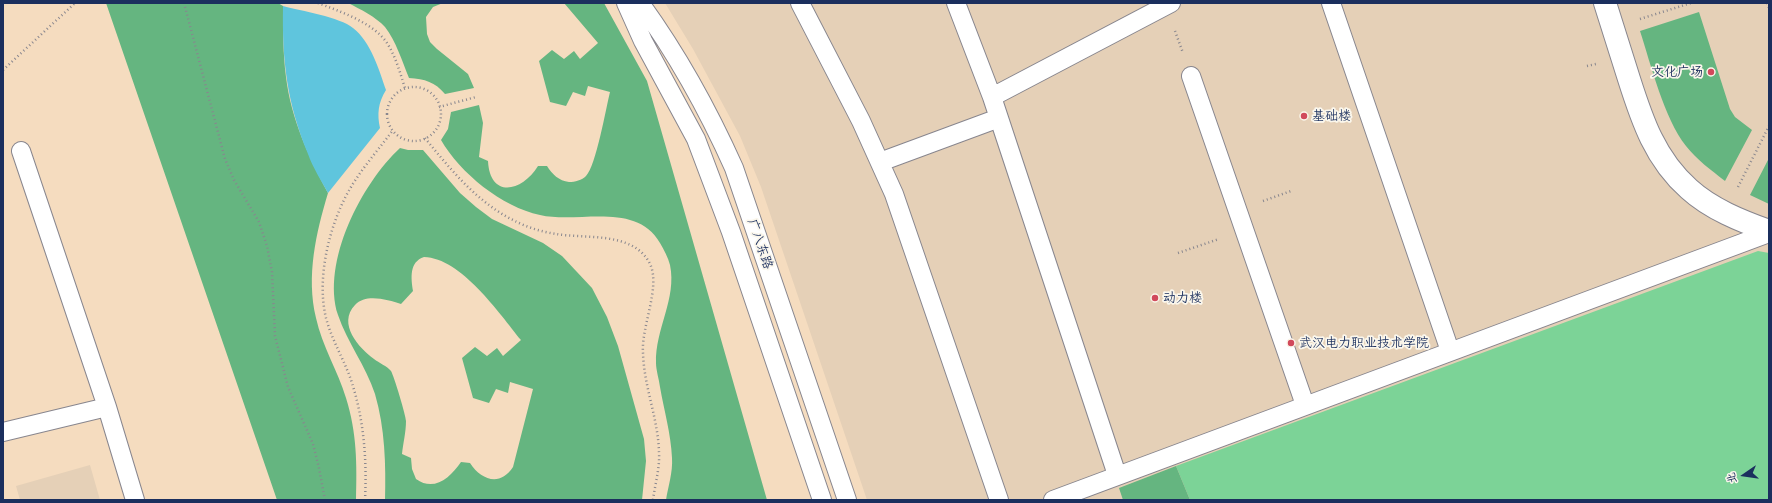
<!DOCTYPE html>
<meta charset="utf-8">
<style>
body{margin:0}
#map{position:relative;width:1772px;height:503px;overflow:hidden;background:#f5dcbf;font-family:"Comic Neue","LXGW WenKai TC",sans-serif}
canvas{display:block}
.frame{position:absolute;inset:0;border:4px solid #1b2f5e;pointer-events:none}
.north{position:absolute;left:1724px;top:455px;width:40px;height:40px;-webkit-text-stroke:3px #fbf7ec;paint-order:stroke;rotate:257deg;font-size:11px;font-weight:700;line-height:16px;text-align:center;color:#1b2f5e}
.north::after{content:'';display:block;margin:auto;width:14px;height:18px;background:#1b2f5e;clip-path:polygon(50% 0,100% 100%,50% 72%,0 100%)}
</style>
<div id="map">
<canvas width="1772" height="503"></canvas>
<div class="frame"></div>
<div class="north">北</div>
</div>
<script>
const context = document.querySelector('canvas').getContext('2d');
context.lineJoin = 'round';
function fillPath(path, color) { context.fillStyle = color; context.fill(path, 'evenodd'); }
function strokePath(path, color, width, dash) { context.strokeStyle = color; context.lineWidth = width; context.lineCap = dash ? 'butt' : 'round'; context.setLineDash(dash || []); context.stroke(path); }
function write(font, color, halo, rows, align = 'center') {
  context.font = font + ' "Comic Neue","LXGW WenKai TC",sans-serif'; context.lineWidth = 3.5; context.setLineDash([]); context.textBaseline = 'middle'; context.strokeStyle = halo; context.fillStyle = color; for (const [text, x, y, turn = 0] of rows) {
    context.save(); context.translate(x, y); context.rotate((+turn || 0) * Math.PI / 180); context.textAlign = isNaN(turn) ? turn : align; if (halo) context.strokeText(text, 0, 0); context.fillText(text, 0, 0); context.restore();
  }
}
fillPath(new Path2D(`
 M 665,3 L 1769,3 L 1769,500 L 867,500 L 761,187 L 740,136 L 693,49 Z
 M 90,465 L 100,500 L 20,500 L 16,486 Z`), '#e5d0b7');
fillPath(new Path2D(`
 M 1758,251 L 1769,253 L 1769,500 L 1190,500 L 1176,466 Z`), '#7cd397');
fillPath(new Path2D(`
 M 106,3 L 278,3 L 283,6 C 283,30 283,54 286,77 C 291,119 309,157 328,193 C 316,233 306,276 316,318 C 322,346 338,371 346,398 C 357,433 357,464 356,500 L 277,500 Z
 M 348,3 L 443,3 L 433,7 L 426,17 L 427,34 L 430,42 L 437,49 L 468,74 L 474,88 L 445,94 C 435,82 425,79 409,78 C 402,61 396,41 385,27 C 376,17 360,9 348,3 Z
 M 564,3 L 604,3 L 647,81 L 767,500 L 666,500 C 668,487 673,472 672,458 C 671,434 664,410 660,387 C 659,379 656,370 656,363 C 655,329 677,299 670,265 C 668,257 664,250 660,243 C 636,201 578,224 540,215 C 502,207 460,173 441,140 L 448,129 L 451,112 L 479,105 L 483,123 L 479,157 L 488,161 C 490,199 522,192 538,166 L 547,166 C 552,174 559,181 569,182 C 575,182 582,180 586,176 C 596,166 606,108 610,92 L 588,86 L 585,96 L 573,92 L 566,106 L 550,102 L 539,61 L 552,50 L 564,59 L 574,51 L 580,59 L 598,43 Z
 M 1699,12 L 1730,109 L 1735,117 L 1752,130 L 1725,181 C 1711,170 1697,160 1686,146 C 1664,118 1651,65 1640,31 Z
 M 400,148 L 408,150 L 423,150 L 460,193 L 476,207 L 492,219 L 543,243 L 562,256 L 592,288 L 607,317 L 618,346 L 644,439 L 646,461 L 642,500 L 385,500 C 386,465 385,428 375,394 C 366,366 347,342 338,315 C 321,262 362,183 400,148 ZM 424,257 C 461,258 499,313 521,340 L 503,356 L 497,348 L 487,356 L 475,347 L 462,358 L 473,398 L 489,403 L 496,389 L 508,393 L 510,382 L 533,389 L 513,467 C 500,487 481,480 470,463 L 461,462 C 450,478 434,492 416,479 L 412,469 L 411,458 L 402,454 C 403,444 406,432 406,421 C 406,416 394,376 391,371 C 387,366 379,363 374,359 C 359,348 337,324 355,305 C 366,293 388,300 401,304 L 413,291 C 411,278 409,262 424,257 Z
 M 1769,158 L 1769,204 L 1750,195 Z
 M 1176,466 L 1190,500 L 1123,500 L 1119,488 Z`), '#65b580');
fillPath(new Path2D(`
 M 283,6 C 301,11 340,17 353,28 C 371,42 379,70 386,90 C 378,103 377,114 380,128 L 328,193 C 321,180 313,168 308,154 C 287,103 282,61 283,6 Z`), '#5fc5dd');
const service = new Path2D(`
 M 626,3 L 643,41 L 696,139 L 731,232 L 822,500
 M 640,3 C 677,54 708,110 734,168 L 847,500
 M 800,3 L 861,121 L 894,194 L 999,500
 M 956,3 L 992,97 L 1117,475
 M 1331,3 L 1450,351
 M 1191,76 L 1305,405
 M 992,97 L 1171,3
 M 21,151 L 107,407 L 135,500
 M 880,162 L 999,118
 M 3,432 L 107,407
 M 1053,500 L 1769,233`);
const minor = new Path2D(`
 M 1605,3 C 1613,28 1621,53 1629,79 C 1642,120 1655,159 1689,189 C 1711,209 1741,221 1769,231`);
strokePath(service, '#88868e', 20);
strokePath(minor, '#88868e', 24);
strokePath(new Path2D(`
 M 184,3 L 225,159 L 234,180 L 259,222 L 267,246 L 272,272 L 275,336 L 288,387 L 313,444 L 319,468 L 325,500
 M 318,3 C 339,11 374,23 387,43 C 396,57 400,73 405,88
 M 1767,3 L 1769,8
 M 1640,19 L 1691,3
 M 1175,31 L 1183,53
 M 1587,66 L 1596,64
 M 3,70 L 75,3
 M387 114a27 27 0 1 1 54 0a27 27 0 1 1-54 0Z
 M 439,107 L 476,97
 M 425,138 C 450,169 477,202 513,220 C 526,227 542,232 556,234 C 585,239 634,231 650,264 C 661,287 641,327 643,353 C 644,387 658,418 659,452 C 660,468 655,484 653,500
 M 1738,187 L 1769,126
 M 1263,201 L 1291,191
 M 1178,253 L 1219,239
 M 365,500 C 367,460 364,421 352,383 C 345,361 332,341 326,318 C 316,277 330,222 351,187 C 363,167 379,149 393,130`), '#88868e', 2.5, [1, 3]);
strokePath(service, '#fff', 18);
strokePath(minor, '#fff', 22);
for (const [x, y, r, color] of [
 [1711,72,4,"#d1495b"],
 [1304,116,4,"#d1495b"],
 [1155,298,4,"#d1495b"],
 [1291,343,4,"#d1495b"]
]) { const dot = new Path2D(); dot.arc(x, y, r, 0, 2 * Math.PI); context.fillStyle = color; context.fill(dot); strokePath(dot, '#fbf7ec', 1.5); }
write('13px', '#1b2f5e', '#fbf7ec', [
 ["文化广场",1703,72,"right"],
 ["基础楼",1312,116],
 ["动力楼",1163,298],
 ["武汉电力职业技术学院",1299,343]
], 'left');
write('13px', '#1b2f5e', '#fbf7ec', [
 ["广八东路",760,244,71]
]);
</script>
